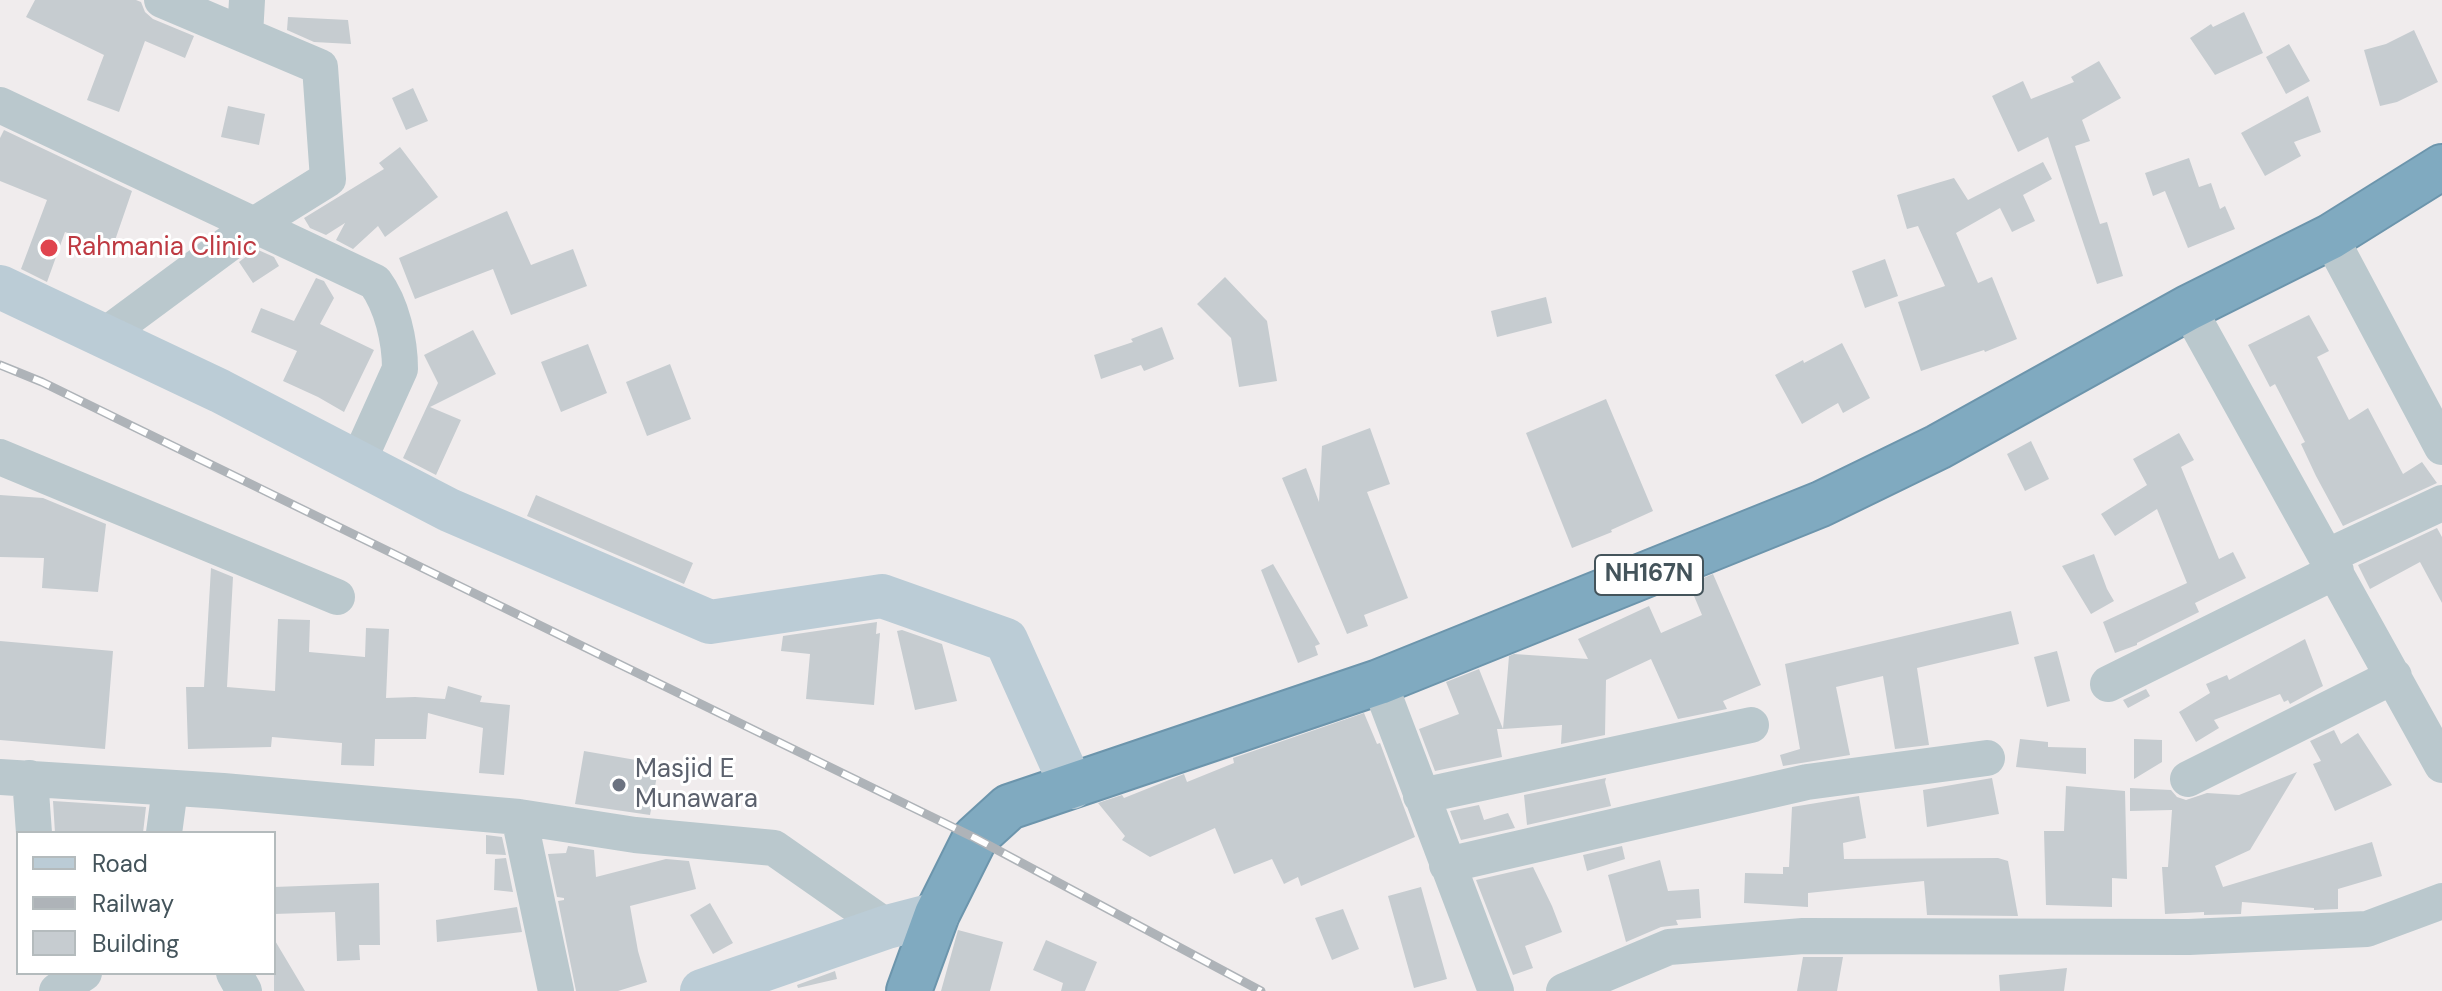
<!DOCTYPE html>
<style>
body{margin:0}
#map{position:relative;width:2442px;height:991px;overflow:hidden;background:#f0eced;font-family:"DM Sans",sans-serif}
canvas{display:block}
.legend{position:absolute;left:16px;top:831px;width:260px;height:144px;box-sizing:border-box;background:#fff;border:2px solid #b4bbbd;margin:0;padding:10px 14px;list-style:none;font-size:24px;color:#44545b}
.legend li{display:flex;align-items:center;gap:16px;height:40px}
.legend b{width:40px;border:2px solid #b4bbbd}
</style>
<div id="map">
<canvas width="2442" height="991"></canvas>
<ul class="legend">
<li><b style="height:10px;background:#bbccd6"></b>Road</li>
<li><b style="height:10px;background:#aeb3b8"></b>Railway</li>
<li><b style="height:22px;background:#c6ccd0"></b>Building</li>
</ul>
</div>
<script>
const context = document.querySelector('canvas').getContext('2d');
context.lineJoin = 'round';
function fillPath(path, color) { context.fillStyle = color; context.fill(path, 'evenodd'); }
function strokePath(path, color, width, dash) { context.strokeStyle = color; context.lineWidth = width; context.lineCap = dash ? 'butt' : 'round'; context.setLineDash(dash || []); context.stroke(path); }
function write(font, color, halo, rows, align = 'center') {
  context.font = font + ' "DM Sans",sans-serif'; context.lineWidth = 6; context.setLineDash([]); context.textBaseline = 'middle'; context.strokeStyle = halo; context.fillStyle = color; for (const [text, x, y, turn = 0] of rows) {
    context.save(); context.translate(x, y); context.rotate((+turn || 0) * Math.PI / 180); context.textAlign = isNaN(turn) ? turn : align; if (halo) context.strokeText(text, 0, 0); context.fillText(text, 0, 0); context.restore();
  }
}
fillPath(new Path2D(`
 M 35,0 L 136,0 L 141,2 L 145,12 L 153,19 L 194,36 L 185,58 L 145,41 L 119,112 L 87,100 L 104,55 L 26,17 Z
 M 2244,12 L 2263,53 L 2215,75 L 2190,38 L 2211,24 L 2213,27 Z
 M 288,17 L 348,20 L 351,44 L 314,42 L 287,30 Z
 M 2414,30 L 2438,82 L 2397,102 L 2380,106 L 2364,50 L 2386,44 Z
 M 2289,44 L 2310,81 L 2286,94 L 2266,57 Z
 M 2099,61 L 2121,98 L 2082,120 L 2090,141 L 2075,146 L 2100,224 L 2107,222 L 2123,276 L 2097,284 L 2048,137 L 2018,152 L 1992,96 L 2023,81 L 2031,99 L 2074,82 L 2071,77 Z
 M 413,88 L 428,121 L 406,130 L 392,98 Z
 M 2308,96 L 2321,132 L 2294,142 L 2301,156 L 2265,176 L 2241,133 Z
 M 228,106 L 265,114 L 259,145 L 221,137 Z
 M 4,130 L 132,191 L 112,249 L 65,232 L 47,282 L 21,269 L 47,200 L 0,181 L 0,138 Z
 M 400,147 L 438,197 L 385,237 L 378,226 L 353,249 L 336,240 L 345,223 L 326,235 L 310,228 L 304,218 L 384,169 L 379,163 Z
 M 2189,158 L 2199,187 L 2211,183 L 2220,209 L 2225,206 L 2235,229 L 2188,248 L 2165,191 L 2153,196 L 2145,173 Z
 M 2043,162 L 2052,179 L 2023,195 L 2035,221 L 2012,232 L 2000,208 L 1956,233 L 1978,283 L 1992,277 L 2017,339 L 1985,352 L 1984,350 L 1921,371 L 1898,302 L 1945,286 L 1918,226 L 1907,229 L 1897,195 L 1954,178 L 1968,200 Z
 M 507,211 L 531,265 L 573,249 L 587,286 L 511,315 L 493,269 L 415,299 L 399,258 Z
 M 256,249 L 274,257 L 279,266 L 253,283 L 239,262 Z
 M 1885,259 L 1898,296 L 1865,308 L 1852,271 Z
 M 1225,277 L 1267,321 L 1277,381 L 1239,387 L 1231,338 L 1197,304 Z
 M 316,278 L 324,281 L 334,298 L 320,324 L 374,350 L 344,412 L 318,397 L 283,381 L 297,351 L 251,332 L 261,308 L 294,321 Z
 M 1546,297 L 1552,323 L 1497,337 L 1491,311 Z
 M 2309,315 L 2329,351 L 2317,357 L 2349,420 L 2368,408 L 2403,474 L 2422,462 L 2437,483 L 2343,526 L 2316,476 L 2301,444 L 2305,442 L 2275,384 L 2270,387 L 2248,345 Z
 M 1162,327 L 1174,359 L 1144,371 L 1141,365 L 1101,379 L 1094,355 L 1133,342 L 1131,339 Z
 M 473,330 L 496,374 L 430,407 L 461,420 L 436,475 L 403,458 L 438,383 L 424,355 Z
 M 1842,343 L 1870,398 L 1843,413 L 1838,403 L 1802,424 L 1775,375 L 1803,360 L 1804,363 Z
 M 588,344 L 607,393 L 561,412 L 541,362 Z
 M 670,364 L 691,419 L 647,436 L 626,382 Z
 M 1606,399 L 1653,511 L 1611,530 L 1612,532 L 1572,548 L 1526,433 Z
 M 1370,428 L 1390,484 L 1367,492 L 1408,598 L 1364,615 L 1368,626 L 1347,634 L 1282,478 L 1306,468 L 1319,502 L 1322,446 Z
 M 2179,433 L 2194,460 L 2181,467 L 2219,559 L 2233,552 L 2246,578 L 2195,603 L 2199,612 L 2137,643 L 2137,645 L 2115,653 L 2103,622 L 2187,583 L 2157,509 L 2115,536 L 2101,514 L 2147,485 L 2133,459 Z
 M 2031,441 L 2049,479 L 2025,491 L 2007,454 Z
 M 0,495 L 43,498 L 106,524 L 98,592 L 42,588 L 44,558 L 0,557 Z
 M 536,495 L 693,563 L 684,584 L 527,516 Z
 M 2437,528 L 2442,537 L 2442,603 L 2420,562 L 2370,589 L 2358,565 Z
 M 2094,554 L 2107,589 L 2114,601 L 2091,614 L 2062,566 Z
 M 1273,564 L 1320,644 L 1315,646 L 1318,655 L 1298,663 L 1261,570 Z
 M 211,568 L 233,577 L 227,687 L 275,691 L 278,619 L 310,620 L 309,652 L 365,657 L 366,628 L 389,629 L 386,698 L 415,697 L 445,699 L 448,686 L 482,696 L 480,702 L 510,705 L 504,775 L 479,773 L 483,728 L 428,713 L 426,739 L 375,739 L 374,766 L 341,765 L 342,743 L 272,737 L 271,747 L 188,749 L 186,687 L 204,687 Z
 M 1713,574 L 1761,685 L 1723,701 L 1727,709 L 1678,719 L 1651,659 L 1606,680 L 1605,735 L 1561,744 L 1562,725 L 1503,729 L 1509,656 L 1514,654 L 1588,659 L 1578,639 L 1649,606 L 1661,633 L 1702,615 L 1689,584 Z
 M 2011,611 L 2019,644 L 1917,668 L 1929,745 L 1895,749 L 1883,676 L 1836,687 L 1850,755 L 1783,766 L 1780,755 L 1800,749 L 1785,664 Z
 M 877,622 L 876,634 L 880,633 L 874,705 L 806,699 L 810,654 L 781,651 L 783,636 Z
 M 902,630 L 942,644 L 957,701 L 915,710 L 897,631 Z
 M 2305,639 L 2323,686 L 2290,704 L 2288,700 L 2284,702 L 2280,694 L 2214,720 L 2219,728 L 2196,742 L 2179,712 L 2210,693 L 2206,684 L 2227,675 L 2229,680 Z
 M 0,641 L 113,651 L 105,749 L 0,740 Z
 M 2057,651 L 2070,701 L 2047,707 L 2034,657 Z
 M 1479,669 L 1503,729 L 1497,729 L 1502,757 L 1435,771 L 1419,729 L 1459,714 L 1446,682 Z
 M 2146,689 L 2150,696 L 2128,708 L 2123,700 Z
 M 1364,713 L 1377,744 L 1380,743 L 1415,837 L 1301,886 L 1298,877 L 1284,884 L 1272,859 L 1234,874 L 1215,828 L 1150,857 L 1122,840 L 1125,836 L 1098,803 L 1122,795 L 1124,798 L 1184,774 L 1187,782 L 1234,763 L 1233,758 Z
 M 2334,730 L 2341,744 L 2358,733 L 2392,785 L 2335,811 L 2313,764 L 2321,761 L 2310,741 Z
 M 2020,739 L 2048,742 L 2048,747 L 2086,748 L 2086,774 L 2016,767 Z
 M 2134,739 L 2162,740 L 2162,762 L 2134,779 Z
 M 584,751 L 659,764 L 650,815 L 575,804 Z
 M 2297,772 L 2250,850 L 2215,866 L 2223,887 L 2372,842 L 2382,876 L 2338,889 L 2338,909 L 2314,910 L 2314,908 L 2242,902 L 2241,914 L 2204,915 L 2204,912 L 2165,914 L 2162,867 L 2168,867 L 2172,810 L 2130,811 L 2130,788 L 2171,790 L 2177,797 L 2186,800 L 2207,793 L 2239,795 Z
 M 1606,778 L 1605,782 L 1611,806 L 1527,825 L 1524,795 Z
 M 1992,778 L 1999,814 L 1927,827 L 1923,790 Z
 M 2066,786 L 2125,791 L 2127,879 L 2112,878 L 2112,907 L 2046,905 L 2044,831 L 2064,831 Z
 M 1859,796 L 1866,838 L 1843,843 L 1844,859 L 1998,858 L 2008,861 L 2018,916 L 1927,915 L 1924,881 L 1808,893 L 1808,907 L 1744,903 L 1745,873 L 1783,874 L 1783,867 L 1789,867 L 1792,807 Z
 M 53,801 L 146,807 L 143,833 L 55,833 Z
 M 1479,805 L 1484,820 L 1508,813 L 1515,828 L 1461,840 L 1450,811 Z
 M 486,835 L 502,837 L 506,855 L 486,854 Z
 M 568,846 L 594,850 L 596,877 L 666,859 L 689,861 L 696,889 L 630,906 L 638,951 L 647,982 L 618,991 L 576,991 L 558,901 L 564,900 L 564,898 L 557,897 L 548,854 L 566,853 Z
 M 1622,846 L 1625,859 L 1587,871 L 1583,855 Z
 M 506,858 L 513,892 L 494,890 L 495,859 Z
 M 1660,860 L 1668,891 L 1699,889 L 1701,918 L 1676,920 L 1678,925 L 1661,927 L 1626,942 L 1608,875 Z
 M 1533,867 L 1552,906 L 1562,932 L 1525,946 L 1533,968 L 1513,975 L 1476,880 Z
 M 379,883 L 380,945 L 359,945 L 360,960 L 337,961 L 335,912 L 274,914 L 274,887 Z
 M 1421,887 L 1447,979 L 1414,988 L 1388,896 Z
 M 710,903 L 733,943 L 713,954 L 690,915 Z
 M 517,907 L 522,932 L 437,942 L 436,920 Z
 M 1343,909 L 1359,949 L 1332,960 L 1315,918 Z
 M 958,930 L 1003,942 L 990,991 L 941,991 Z
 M 274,939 L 305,991 L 274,991 Z
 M 1046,940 L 1097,962 L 1085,991 L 1061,991 L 1063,983 L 1033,970 Z
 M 1803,957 L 1843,957 L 1837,991 L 1797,991 Z
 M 2067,968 L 2064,991 L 2000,991 L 1999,975 Z
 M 835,971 L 837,979 L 798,988 L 797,985 Z`), '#c6ccd0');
const highway = new Path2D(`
 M 909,991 L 937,914 L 975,838 L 1009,807 L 1379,682 L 1821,504 L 1938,447 L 2188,308 L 2330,237 L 2442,167`);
strokePath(highway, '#6c95ac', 48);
strokePath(new Path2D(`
 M 245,35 L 247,0
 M 0,105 L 375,282 C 392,305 400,341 400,369 L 358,462
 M 2330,237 L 2442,447
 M 2188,308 L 2442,765
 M 104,336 L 254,225 L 328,179 L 320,67 L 162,0
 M 0,457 L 337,597
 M 2328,556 L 2442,503
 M 1379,682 L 1496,991
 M 2108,684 L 2336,571
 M 0,777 L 223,791 L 519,817 L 635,835 L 774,848 L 887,927
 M 30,778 L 34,833
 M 2188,779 L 2394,676
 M 1421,796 L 1751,725
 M 519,817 L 556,991
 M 164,833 L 170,789
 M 1447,865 L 1807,782 L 1987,758
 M 234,973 L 244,991
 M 57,991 L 84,973
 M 1564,991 L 1669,947 L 1803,936 L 2189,937 L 2367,929 L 2442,901`), '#bac8cd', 36);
strokePath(new Path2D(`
 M 0,287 L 220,391 L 449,510 L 710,622 L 882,596 L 1006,640 L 1072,787
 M 702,991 L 887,927 L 937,914`), '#bbccd6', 44);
strokePath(highway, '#80aac0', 44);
const rail = new Path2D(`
 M 0,365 L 42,382 L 975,838 L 1261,991`);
strokePath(rail, '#aeb3b8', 9);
strokePath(rail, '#fff', 6, [18]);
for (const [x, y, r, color] of [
 [49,248,10,"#e0444e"],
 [619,785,8,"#6b7280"]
]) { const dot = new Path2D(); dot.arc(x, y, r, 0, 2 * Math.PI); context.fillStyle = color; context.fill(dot); strokePath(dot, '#fff', 3); }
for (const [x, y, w] of [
 [1649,575,108]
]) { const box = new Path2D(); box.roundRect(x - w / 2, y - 20, w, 40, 6); context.fillStyle = '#fff'; context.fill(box); strokePath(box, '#44545b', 2); }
write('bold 24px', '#44545b', null, [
 ["NH167N",1649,575]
]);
write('26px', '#be3a42', '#fff', [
 ["Rahmania Clinic",67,248]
], 'left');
write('26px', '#5b616d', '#fff', [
 ["Masjid E",635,770],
 ["Munawara",635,800]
], 'left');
</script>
